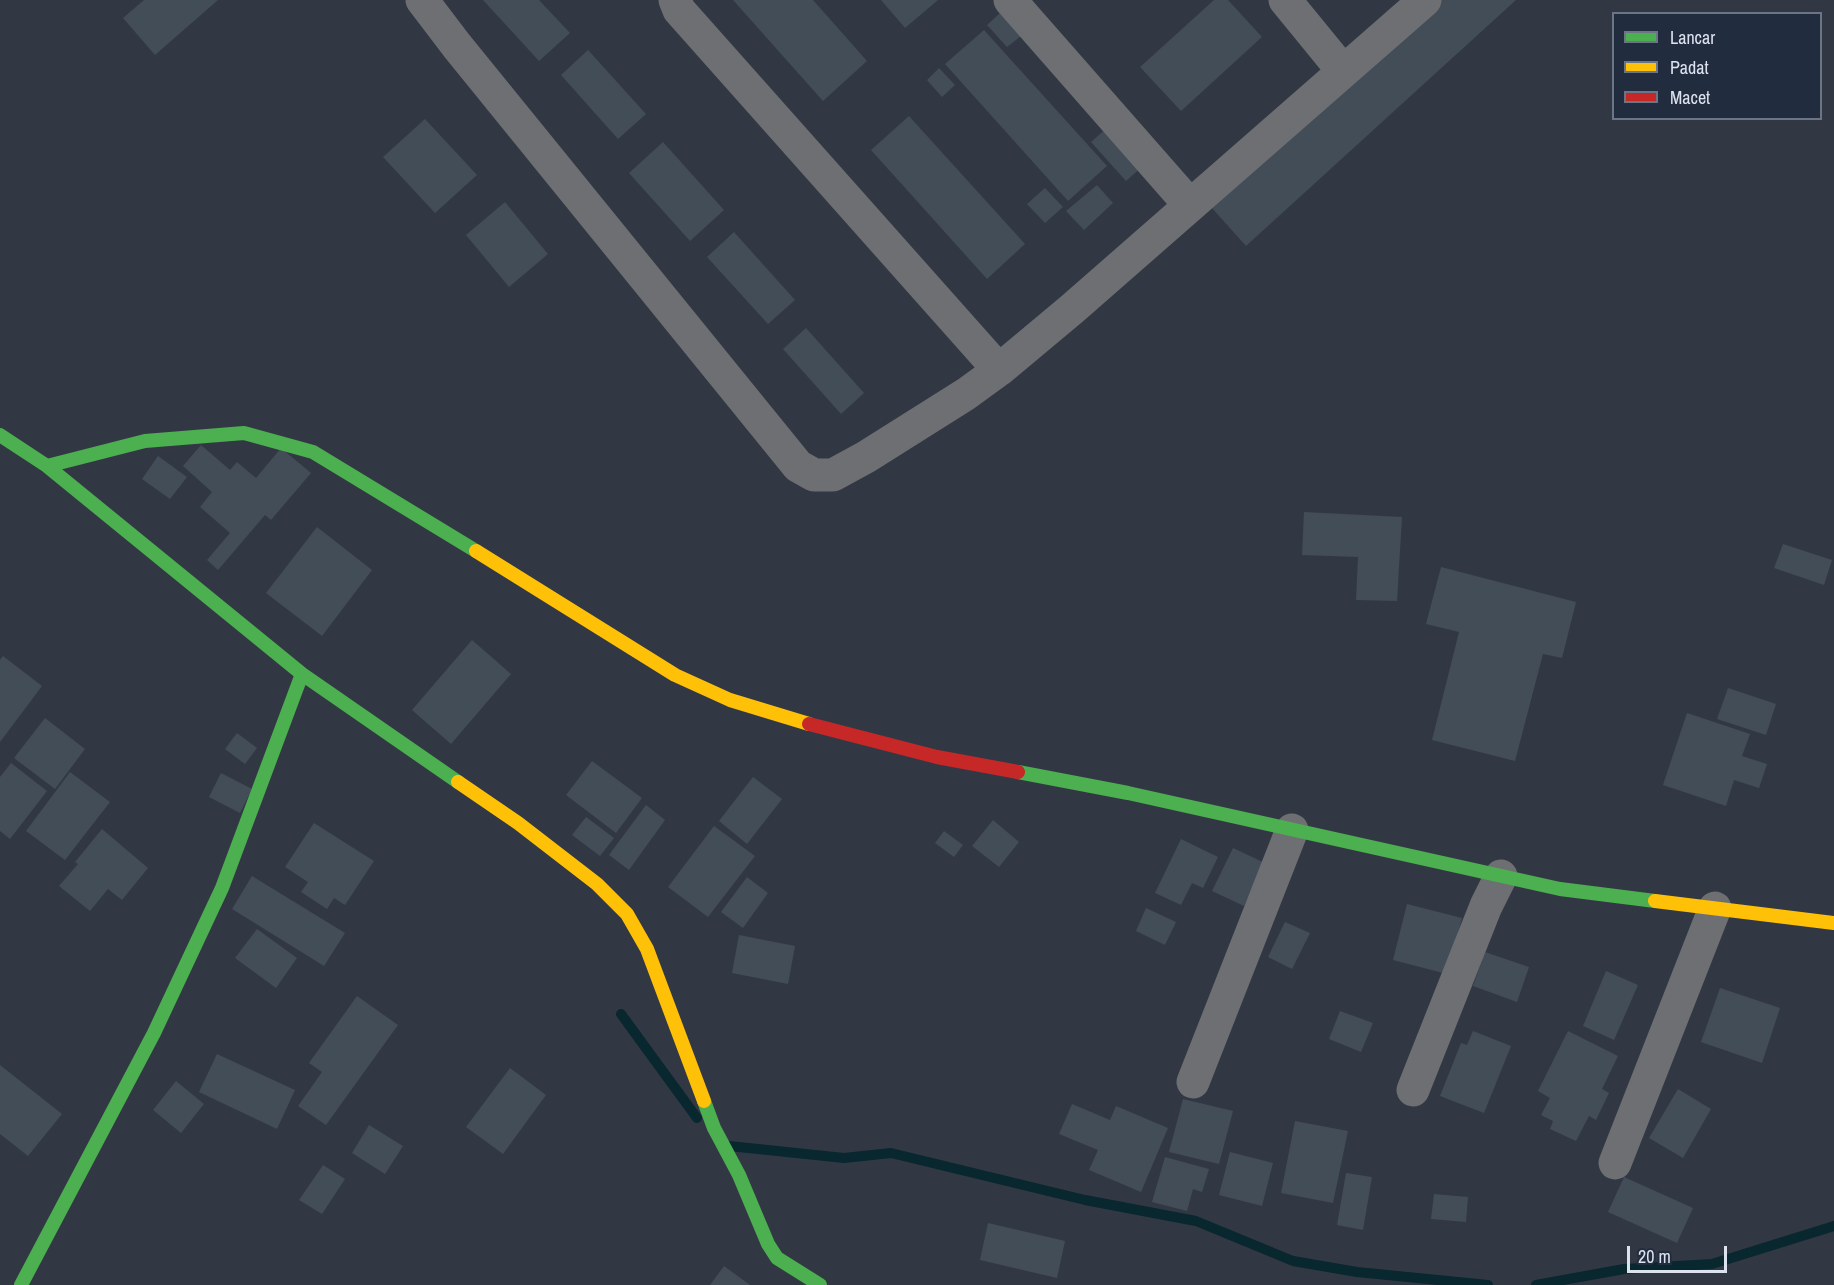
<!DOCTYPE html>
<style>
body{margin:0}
#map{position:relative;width:1834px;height:1285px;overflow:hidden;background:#323843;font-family:"Archivo Narrow",sans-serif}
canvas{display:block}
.legend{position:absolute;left:1612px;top:12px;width:210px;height:108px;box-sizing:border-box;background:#222c3f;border:2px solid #6c7585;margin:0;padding:8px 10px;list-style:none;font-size:18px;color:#dce3ef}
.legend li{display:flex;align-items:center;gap:12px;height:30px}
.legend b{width:30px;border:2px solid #6c7585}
.scale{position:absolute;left:1627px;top:1246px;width:100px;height:27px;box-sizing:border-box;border:3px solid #dce3ef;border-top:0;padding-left:8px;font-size:18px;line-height:21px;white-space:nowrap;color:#dce3ef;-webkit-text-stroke:4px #222c3f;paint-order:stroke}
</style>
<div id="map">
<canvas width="1834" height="1285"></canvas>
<ul class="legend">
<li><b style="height:8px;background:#4caf50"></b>Lancar</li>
<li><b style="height:8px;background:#ffc107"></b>Padat</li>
<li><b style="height:8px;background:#c62828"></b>Macet</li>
</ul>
<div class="scale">20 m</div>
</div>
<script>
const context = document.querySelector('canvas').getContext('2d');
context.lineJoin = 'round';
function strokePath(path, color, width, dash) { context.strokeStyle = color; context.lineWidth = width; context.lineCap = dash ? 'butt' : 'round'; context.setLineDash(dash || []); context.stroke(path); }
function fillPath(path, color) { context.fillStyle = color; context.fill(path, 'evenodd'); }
strokePath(new Path2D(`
 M 621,1014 L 697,1118
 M 729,1146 L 844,1158 L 891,1153 L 1085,1200 L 1196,1221 L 1293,1261 L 1357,1272 L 1488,1285
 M 1536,1285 L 1624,1269 L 1712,1264 L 1834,1226`), '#09272f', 10);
fillPath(new Path2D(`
 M 144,0 L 218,0 L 155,55 L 123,18 Z
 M 483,0 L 539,0 L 570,33 L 539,61 Z
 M 733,0 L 813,0 L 867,61 L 823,101 Z
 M 881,0 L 938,0 L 905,28 Z
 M 1214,0 L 1228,0 L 1262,37 L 1181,111 L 1140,67 Z
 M 1439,0 L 1516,0 L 1246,246 L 1211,207 Z
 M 1000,13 L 1021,36 L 1007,47 L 987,25 Z
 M 984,30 L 1107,166 L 1068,201 L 945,64 Z
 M 588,50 L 646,114 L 618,139 L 561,75 Z
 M 939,68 L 955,85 L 942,97 L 927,80 Z
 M 909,116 L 1025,244 L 987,279 L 871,150 Z
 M 425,119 L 477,175 L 435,213 L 383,157 Z
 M 1108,127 L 1143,166 L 1126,181 L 1091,142 Z
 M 663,142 L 724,210 L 690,241 L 629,173 Z
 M 1097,185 L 1113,203 L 1084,230 L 1066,211 Z
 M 1045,188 L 1063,207 L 1045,223 L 1027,204 Z
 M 505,202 L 548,254 L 509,287 L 466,235 Z
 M 734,232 L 795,300 L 768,324 L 707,257 Z
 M 806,328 L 864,393 L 841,414 L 783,349 Z
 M 201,445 L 230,470 L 237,462 L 256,478 L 281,448 L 311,473 L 271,520 L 265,515 L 218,570 L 207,560 L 230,533 L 200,507 L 212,492 L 183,466 Z
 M 158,456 L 187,477 L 170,499 L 142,479 Z
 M 1304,512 L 1402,517 L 1397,601 L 1356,600 L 1358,557 L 1302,555 Z
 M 317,527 L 372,570 L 322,636 L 266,593 Z
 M 1783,544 L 1832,560 L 1824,585 L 1774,568 Z
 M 1441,567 L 1576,602 L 1562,658 L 1543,654 L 1515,761 L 1432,740 L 1459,632 L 1426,624 Z
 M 472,640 L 511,674 L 451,744 L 412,710 Z
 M 3,656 L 42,686 L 0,742 L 0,660 Z
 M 1728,688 L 1776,704 L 1766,735 L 1717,719 Z
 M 1687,713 L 1750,734 L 1742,756 L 1767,764 L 1759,788 L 1734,780 L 1726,806 L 1663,785 Z
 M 45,718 L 85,749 L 55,789 L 14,758 Z
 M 237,733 L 257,748 L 245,764 L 225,749 Z
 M 592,761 L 642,798 L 616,833 L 566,795 Z
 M 11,763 L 47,791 L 10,839 L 0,831 L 0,777 Z
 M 70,772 L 110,802 L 65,860 L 26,831 Z
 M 221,773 L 252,789 L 240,813 L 209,797 Z
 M 753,777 L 782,799 L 747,844 L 719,821 Z
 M 646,805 L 665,820 L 629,870 L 609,855 Z
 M 586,817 L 614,838 L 600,856 L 572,835 Z
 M 993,820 L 1019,842 L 999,867 L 972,846 Z
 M 314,823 L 374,861 L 345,905 L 334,898 L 327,909 L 301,892 L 308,882 L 285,867 Z
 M 714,826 L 755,856 L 708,917 L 668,887 Z
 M 102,829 L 148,868 L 122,900 L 108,889 L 90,911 L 59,886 L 78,864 L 75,862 Z
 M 944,831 L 963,845 L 954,857 L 935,843 Z
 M 1181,839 L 1218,857 L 1203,888 L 1192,883 L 1181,905 L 1155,893 Z
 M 1233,848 L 1265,863 L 1244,906 L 1212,891 Z
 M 252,876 L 345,933 L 324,966 L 232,909 Z
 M 747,877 L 768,893 L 743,928 L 721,912 Z
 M 1407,904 L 1462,918 L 1447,974 L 1393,960 Z
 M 1146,908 L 1176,922 L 1165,945 L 1136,931 Z
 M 1285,922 L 1310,933 L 1292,969 L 1268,957 Z
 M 257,929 L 297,958 L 276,988 L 235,958 Z
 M 739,935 L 795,946 L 788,984 L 732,973 Z
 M 1485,952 L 1529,967 L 1517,1002 L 1473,986 Z
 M 1606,971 L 1638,985 L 1614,1040 L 1583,1026 Z
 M 1720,988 L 1780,1008 L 1762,1063 L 1701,1042 Z
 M 357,996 L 398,1025 L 326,1125 L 298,1106 L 322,1072 L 309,1063 Z
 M 1340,1011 L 1373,1023 L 1361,1052 L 1329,1039 Z
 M 1473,1031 L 1511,1046 L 1484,1113 L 1440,1096 L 1461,1043 L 1467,1045 Z
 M 1568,1031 L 1618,1056 L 1602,1089 L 1609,1093 L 1596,1120 L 1589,1116 L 1576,1141 L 1550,1129 L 1553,1121 L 1541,1115 L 1550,1098 L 1538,1091 Z
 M 217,1054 L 295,1090 L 277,1129 L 199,1092 Z
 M 0,1065 L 62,1114 L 28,1156 L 0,1134 Z
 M 510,1068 L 546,1095 L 503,1154 L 466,1127 Z
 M 176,1081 L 204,1104 L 181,1133 L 153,1110 Z
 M 1678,1089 L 1711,1109 L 1683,1158 L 1649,1138 Z
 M 1183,1099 L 1233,1111 L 1219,1164 L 1169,1152 Z
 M 1072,1104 L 1110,1120 L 1116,1106 L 1168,1128 L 1141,1192 L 1089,1170 L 1098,1150 L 1059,1134 Z
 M 1295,1121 L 1348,1131 L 1333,1203 L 1281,1193 Z
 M 369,1125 L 403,1146 L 385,1174 L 352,1153 Z
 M 1230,1152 L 1273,1163 L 1262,1206 L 1219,1195 Z
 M 1165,1157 L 1209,1169 L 1202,1192 L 1193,1189 L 1187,1211 L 1152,1202 Z
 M 323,1165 L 345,1179 L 322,1214 L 299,1200 Z
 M 1346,1173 L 1372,1177 L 1363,1230 L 1337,1225 Z
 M 1624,1177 L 1693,1208 L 1677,1243 L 1608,1212 Z
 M 1434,1194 L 1468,1197 L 1466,1222 L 1431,1219 Z
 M 988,1223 L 1065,1241 L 1057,1278 L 980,1260 Z
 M 724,1266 L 750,1285 L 710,1285 Z`), '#424d57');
strokePath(new Path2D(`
 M 422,0 L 457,46 L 798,466 L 814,475 L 833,475 L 866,457 L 966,394 L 999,370 L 1072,309 L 1425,0
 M 675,0 L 679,10 L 999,370
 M 1010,0 L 1189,204
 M 1285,0 L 1343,71
 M 1193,1082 L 1292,830
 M 1413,1090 L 1486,906 L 1501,876
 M 1615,1163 L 1715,908`), '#6e6f73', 33);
strokePath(new Path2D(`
 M 0,435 L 47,466 L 302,674 L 458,782
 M 47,466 L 145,441 L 244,433 L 313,452 L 476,551
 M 1018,772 L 1128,793 L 1560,889 L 1655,901
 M 704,1101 L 714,1128 L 739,1175 L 768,1244 L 777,1258 L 820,1285
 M 21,1285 L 154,1033 L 222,888 L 302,674`), '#4caf50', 14);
strokePath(new Path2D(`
 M 476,551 L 675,675 L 730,700 L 809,724
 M 458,782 L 518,823 L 597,884 L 627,914 L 647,949 L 704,1101
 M 1655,901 L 1834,923`), '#ffc107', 14);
strokePath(new Path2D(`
 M 809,724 L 937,757 L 1018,772`), '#c62828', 14);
</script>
